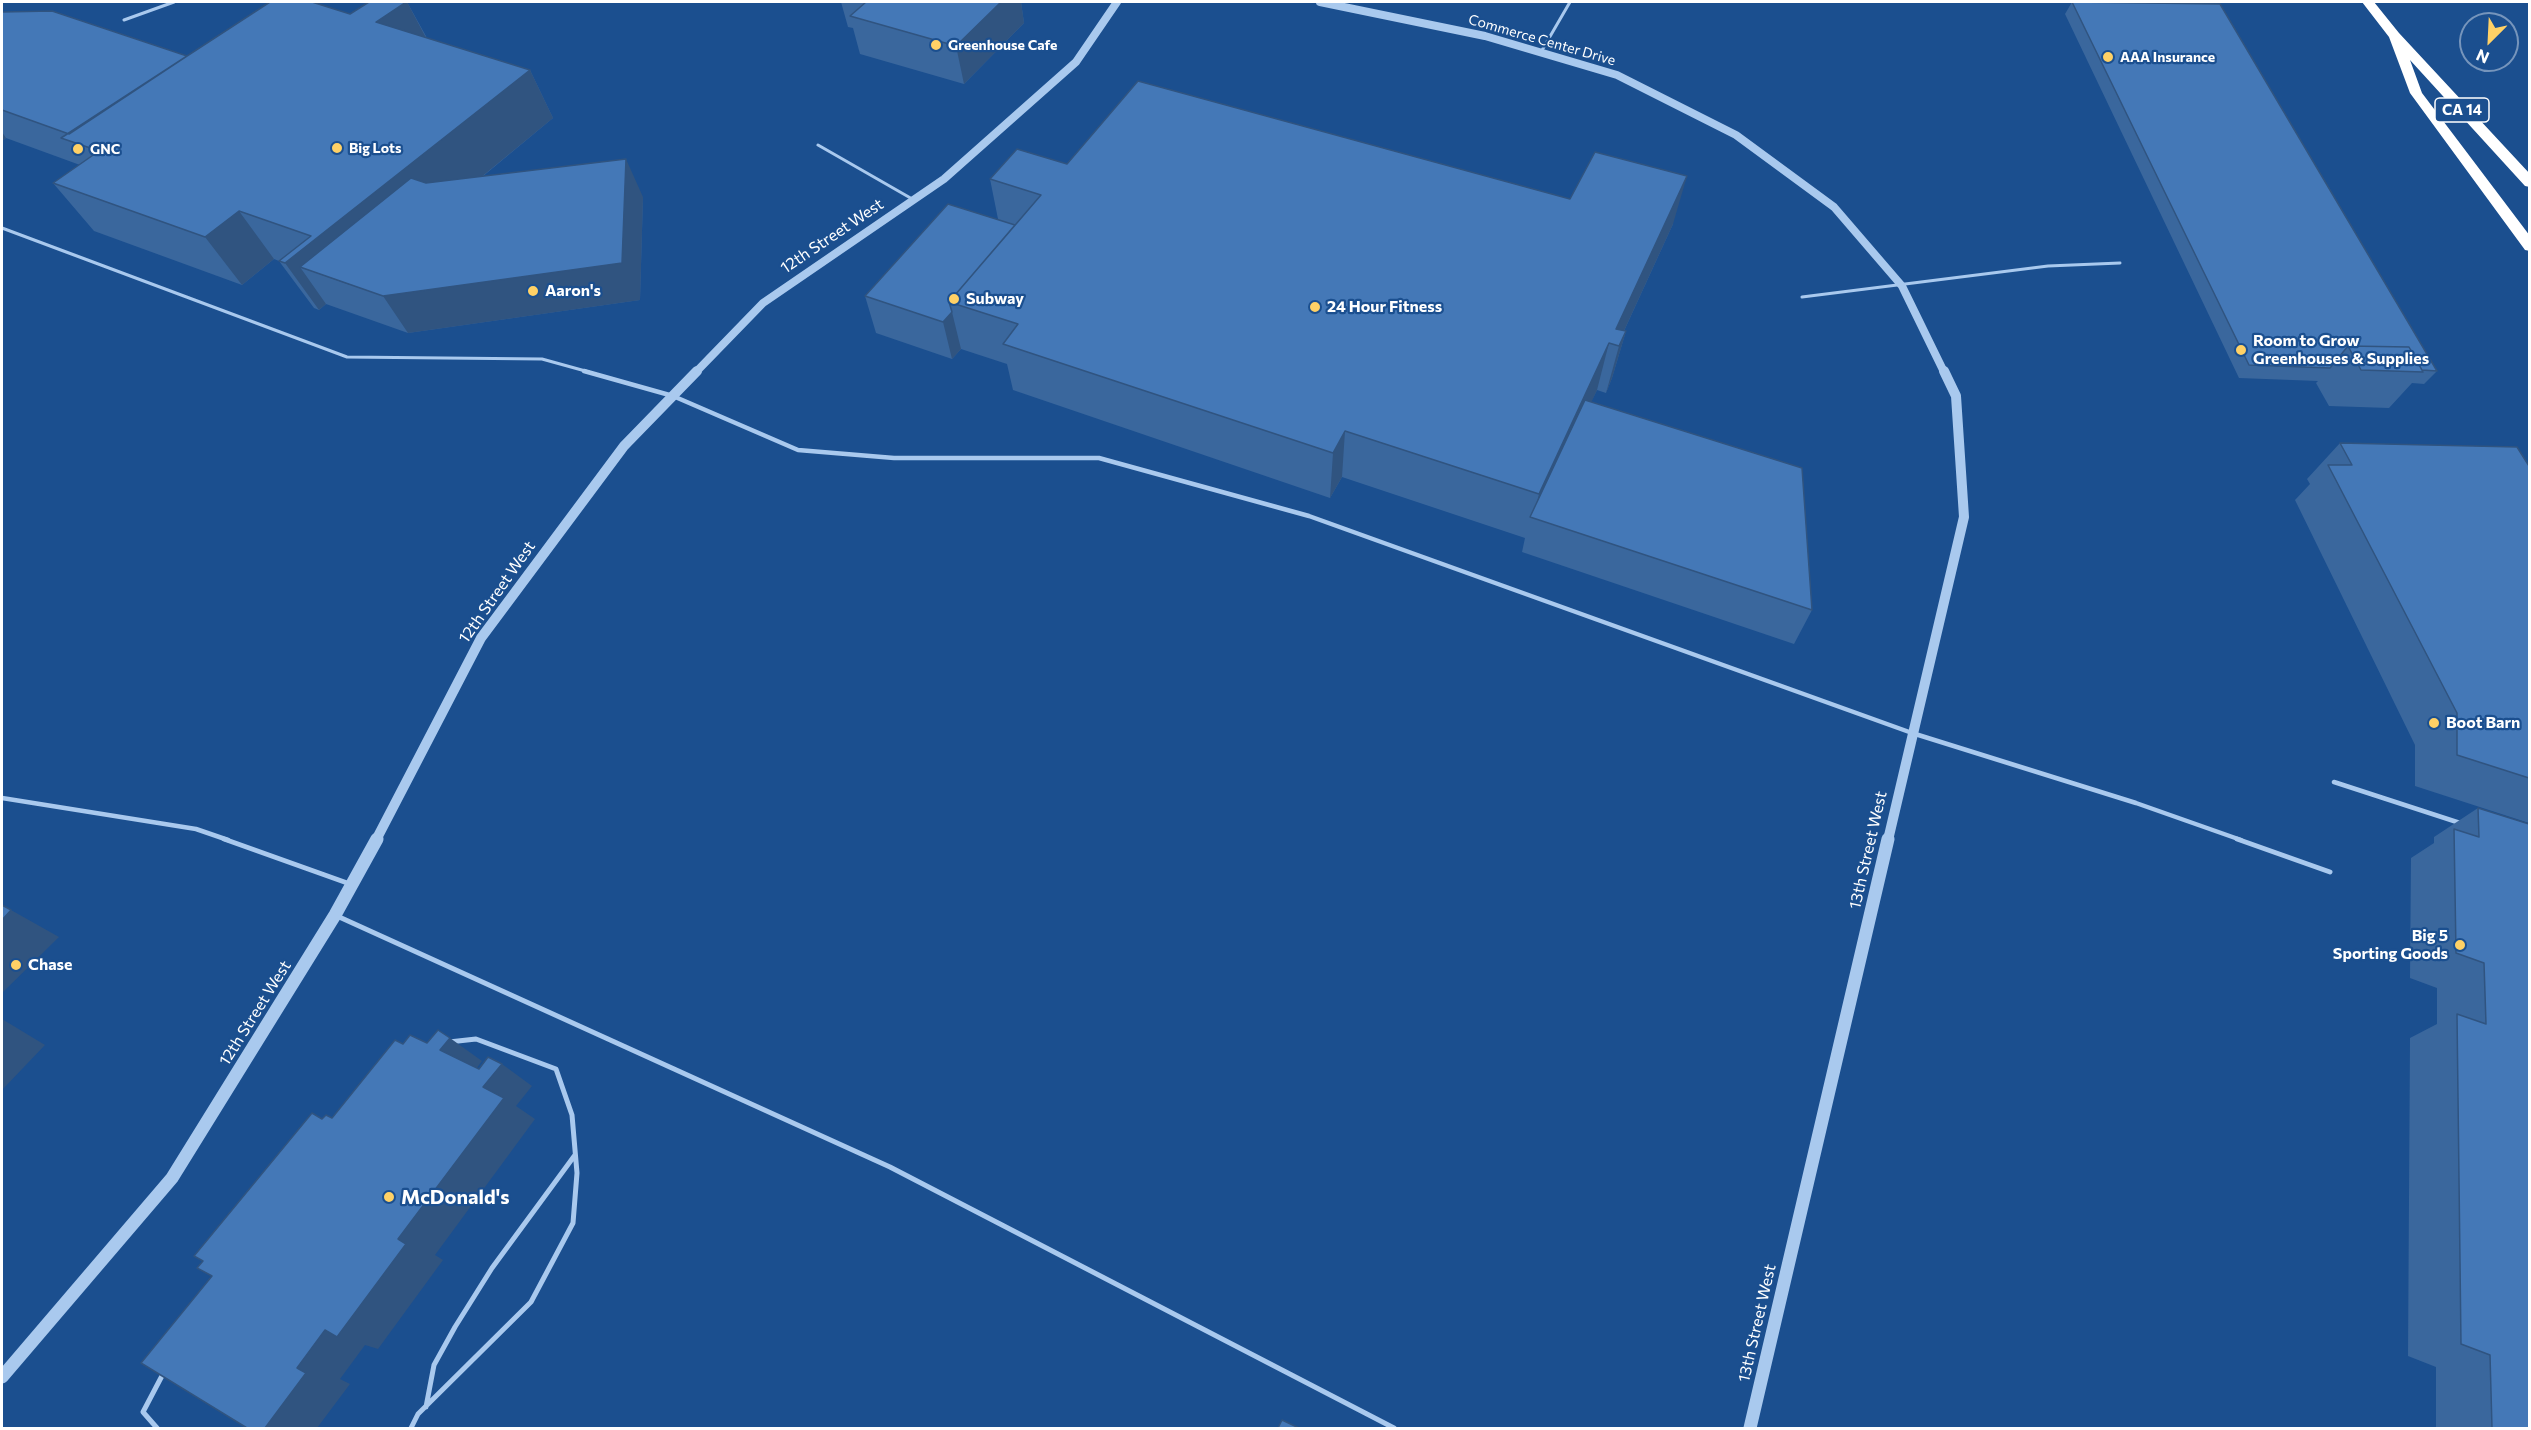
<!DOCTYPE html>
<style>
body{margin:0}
#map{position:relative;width:2531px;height:1430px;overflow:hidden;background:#1b4f8f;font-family:Commissioner,sans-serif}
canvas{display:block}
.frame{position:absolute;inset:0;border:3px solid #fff;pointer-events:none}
.north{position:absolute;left:2459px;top:12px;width:60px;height:60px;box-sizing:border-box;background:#1b4f8f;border:2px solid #7695bc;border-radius:50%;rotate:204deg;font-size:16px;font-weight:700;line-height:24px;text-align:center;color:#fff}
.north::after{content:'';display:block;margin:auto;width:21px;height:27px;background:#ffd166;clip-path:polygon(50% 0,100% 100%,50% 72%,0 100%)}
</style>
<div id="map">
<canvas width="2531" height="1430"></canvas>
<div class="frame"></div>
<div class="north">N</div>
</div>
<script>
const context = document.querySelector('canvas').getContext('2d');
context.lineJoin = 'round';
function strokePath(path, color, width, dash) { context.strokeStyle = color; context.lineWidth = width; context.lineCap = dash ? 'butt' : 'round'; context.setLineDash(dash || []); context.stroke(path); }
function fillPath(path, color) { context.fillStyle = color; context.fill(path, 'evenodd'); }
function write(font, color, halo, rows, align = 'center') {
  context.font = font + ' Commissioner,sans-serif'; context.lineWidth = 4.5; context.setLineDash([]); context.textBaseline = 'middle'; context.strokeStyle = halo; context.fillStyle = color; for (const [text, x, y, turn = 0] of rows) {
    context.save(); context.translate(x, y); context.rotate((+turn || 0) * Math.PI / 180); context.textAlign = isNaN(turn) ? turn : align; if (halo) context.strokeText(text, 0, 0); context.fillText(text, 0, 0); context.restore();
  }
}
strokePath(new Path2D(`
 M 124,20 L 174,2
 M 1541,52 L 1570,2
 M 818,145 L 914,200
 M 2,228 L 347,357 L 542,359 L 589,372
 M 1802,297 L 2048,266 L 2120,263`), '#a9c9ee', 3);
strokePath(new Path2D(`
 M 584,371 L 673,396 L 798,450 L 894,458 L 1099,458 L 1309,516 L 1912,733 L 2136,803 L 2241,840
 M 2334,782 L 2463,824
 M 2,798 L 196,829 L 228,840`), '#a9c9ee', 4.5);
strokePath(new Path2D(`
 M 224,839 L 350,884
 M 2237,839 L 2330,872
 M 337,916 L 890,1167 L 1394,1428
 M 426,1407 L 434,1365 L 455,1327 L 492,1268 L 575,1155
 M 157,1428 L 143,1412 L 164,1372
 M 411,1428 L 418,1414 L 531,1302 L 573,1223 L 577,1173 L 572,1115 L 556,1069 L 476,1039 L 449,1042`), '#a9c9ee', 5);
strokePath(new Path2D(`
 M 1320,2 L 1485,36 L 1617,75 L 1736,135 L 1834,207 L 1902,286 L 1944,372
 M 696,372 L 763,303 L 944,179 L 1076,62 L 1117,2`), '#a9c9ee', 8);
strokePath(new Path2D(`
 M 376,840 L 481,638 L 624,446 L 697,371
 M 1888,840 L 1964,517 L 1956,396 L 1944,371`), '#a9c9ee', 10);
strokePath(new Path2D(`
 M 2,1377 L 172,1178 L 335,915 L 377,839
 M 1750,1428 L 1888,839`), '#a9c9ee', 13);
fillPath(new Path2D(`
 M 2362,2 L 2374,2 L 2399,33 L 2530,174 L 2530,187 L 2525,186 L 2410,60 L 2422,93 L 2530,236 L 2530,251 L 2525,250 L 2410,93 L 2389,37 Z`), '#fff');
fillPath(new Path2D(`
 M 407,2 L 427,38 L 530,70 L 553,118 L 482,177 L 643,197 L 640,300 L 408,333 L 326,304 L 319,310 L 314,308 L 279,261 L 274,259 L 242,285 L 94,231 L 53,183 L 80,165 L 6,138 L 2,141 L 2,12 L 187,56 L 350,14 Z
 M 841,2 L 1021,2 L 1024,23 L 964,84 L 860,54 L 853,28 L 848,27 Z
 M 2072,2 L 2437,371 L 2424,384 L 2412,383 L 2389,408 L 2329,406 L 2316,383 L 2318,381 L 2239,378 L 2065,14 Z
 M 1067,164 L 1570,199 L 1673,224 L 1624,331 L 1626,331 L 1612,378 L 1606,393 L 1597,390 L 1591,402 L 1812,610 L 1794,644 L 1522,552 L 1525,538 L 1342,477 L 1330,498 L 1013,390 L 1007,364 L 961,349 L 952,359 L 876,333 L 865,296 L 998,219 L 990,179 Z
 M 2340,443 L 2529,466 L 2529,823 L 2415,786 L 2415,745 L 2295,500 L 2310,484 L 2307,479 Z
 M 2478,808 L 2529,1428 L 2436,1428 L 2436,1367 L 2408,1356 L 2410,1038 L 2437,1024 L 2437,988 L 2410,978 L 2411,858 L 2434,843 L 2434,837 Z`), '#3a679d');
fillPath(new Path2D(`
 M 406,2 L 407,2 L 432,49 L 376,22 Z
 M 1001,2 L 1021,2 L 1024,23 L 964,84 L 956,46 Z
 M 530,70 L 553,118 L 350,285 L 300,267 L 326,304 L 319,310 L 285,263 Z
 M 2,132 L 6,138 L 2,141 Z
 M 626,159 L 643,197 L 640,300 L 408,333 L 383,296 Z
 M 1687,176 L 1673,224 L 1617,346 L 1616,329 Z
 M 239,211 L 274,259 L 242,285 L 205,237 Z
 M 952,312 L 961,349 L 952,359 L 943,322 Z
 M 1626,331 L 1612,378 L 1606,393 L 1619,346 Z
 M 1609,343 L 1597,390 L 1537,519 L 1533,518 L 1539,494 Z
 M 1345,431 L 1342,477 L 1330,498 L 1333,453 Z
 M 11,910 L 59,937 L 2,993 L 2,920 Z
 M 2,1019 L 45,1045 L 2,1090 Z
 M 450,1038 L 482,1061 L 473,1073 L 440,1050 Z
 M 502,1064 L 532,1086 L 516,1106 L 535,1119 L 435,1255 L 443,1260 L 378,1349 L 365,1345 L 340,1379 L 350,1384 L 317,1428 L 265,1428 L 297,1368 L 325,1330 L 398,1239 L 483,1087 Z`), '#305480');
const building = new Path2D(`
 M 270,2 L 312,2 L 350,14 L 369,2 L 406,2 L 376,22 L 530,70 L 285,263 L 279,261 L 311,236 L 239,211 L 205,237 L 53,183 L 99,151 L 61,138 Z
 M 866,2 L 1001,2 L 956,46 L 850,16 Z
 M 2072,2 L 2220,4 L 2437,371 L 2422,370 L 2409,347 L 2348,346 L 2330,368 L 2249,365 Z
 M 52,11 L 187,56 L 69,134 L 2,110 L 2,12 Z
 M 1138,81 L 1570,199 L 1595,152 L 1687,176 L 1616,329 L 1626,331 L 1619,346 L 1609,343 L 1539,494 L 1345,431 L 1333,453 L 1003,344 L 1018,324 L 949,302 L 1041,195 L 990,179 L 1017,149 L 1067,164 Z
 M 626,159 L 622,263 L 383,296 L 300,267 L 411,178 L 426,183 Z
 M 948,204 L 1015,225 L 949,302 L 952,312 L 943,322 L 865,296 Z
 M 2348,346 L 2409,347 L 2423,372 L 2361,370 Z
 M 1585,400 L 1802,468 L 1812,610 L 1530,517 Z
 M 2340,443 L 2517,447 L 2529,466 L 2529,778 L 2457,755 L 2457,713 L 2328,465 L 2352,465 Z
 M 2478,808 L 2529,824 L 2529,1428 L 2492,1428 L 2490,1355 L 2461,1344 L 2457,1014 L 2486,1024 L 2484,963 L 2456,953 L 2454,829 L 2479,837 Z
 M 2,905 L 11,910 L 2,920 Z
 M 438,1030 L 450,1038 L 440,1050 L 479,1069 L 488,1057 L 502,1064 L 483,1087 L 504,1098 L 398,1239 L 406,1244 L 337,1337 L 325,1330 L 297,1368 L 306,1373 L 265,1428 L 247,1428 L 141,1363 L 212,1276 L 197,1268 L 203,1261 L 194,1256 L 312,1113 L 322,1119 L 326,1115 L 332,1118 L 395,1040 L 403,1044 L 410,1035 L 427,1043 Z
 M 1282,1420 L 1299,1428 L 1278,1428 Z`);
fillPath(building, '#4478b7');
strokePath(building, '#305480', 1.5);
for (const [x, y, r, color] of [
 [936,45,6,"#ffd166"],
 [2108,57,6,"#ffd166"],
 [337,148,6,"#ffd166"],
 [78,149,6,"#ffd166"],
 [533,291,6,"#ffd166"],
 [954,299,6,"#ffd166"],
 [1315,307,6,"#ffd166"],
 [2241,350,6,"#ffd166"],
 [2434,723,6,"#ffd166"],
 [2460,945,6,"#ffd166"],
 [16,965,6,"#ffd166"],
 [389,1197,6,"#ffd166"]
]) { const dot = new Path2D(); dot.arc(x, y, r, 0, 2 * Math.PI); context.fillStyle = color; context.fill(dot); strokePath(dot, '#1b4f8f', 2); }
write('14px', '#fff', '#1b4f8f', [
 ["Commerce Center Drive",1542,40,16]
]);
write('bold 14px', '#fff', '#1b4f8f', [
 ["Greenhouse Cafe",948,45],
 ["AAA Insurance",2120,57],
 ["Big Lots",349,148],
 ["GNC",90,149]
], 'left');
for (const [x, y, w] of [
 [2462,110,54]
]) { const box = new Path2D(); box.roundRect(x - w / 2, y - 12, w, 24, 4.5); context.fillStyle = '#1b4f8f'; context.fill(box); strokePath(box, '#fff', 1.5); }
write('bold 15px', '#fff', null, [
 ["CA 14",2462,110]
]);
write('16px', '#fff', '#1b4f8f', [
 ["12th Street West",832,236,-34],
 ["12th Street West",497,592,-55],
 ["13th Street West",1868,850,-77],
 ["12th Street West",255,1013,-58],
 ["13th Street West",1757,1323,-77]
]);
write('bold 16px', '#fff', '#1b4f8f', [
 ["Aaron's",545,291],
 ["Subway",966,299],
 ["24 Hour Fitness",1327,307],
 ["Room to Grow",2253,341],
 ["Greenhouses & Supplies",2253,359],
 ["Boot Barn",2446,723],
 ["Big 5",2448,936,"right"],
 ["Sporting Goods",2448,954,"right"],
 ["Chase",28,965]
], 'left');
write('bold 20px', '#fff', '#1b4f8f', [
 ["McDonald's",401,1197]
], 'left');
</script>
